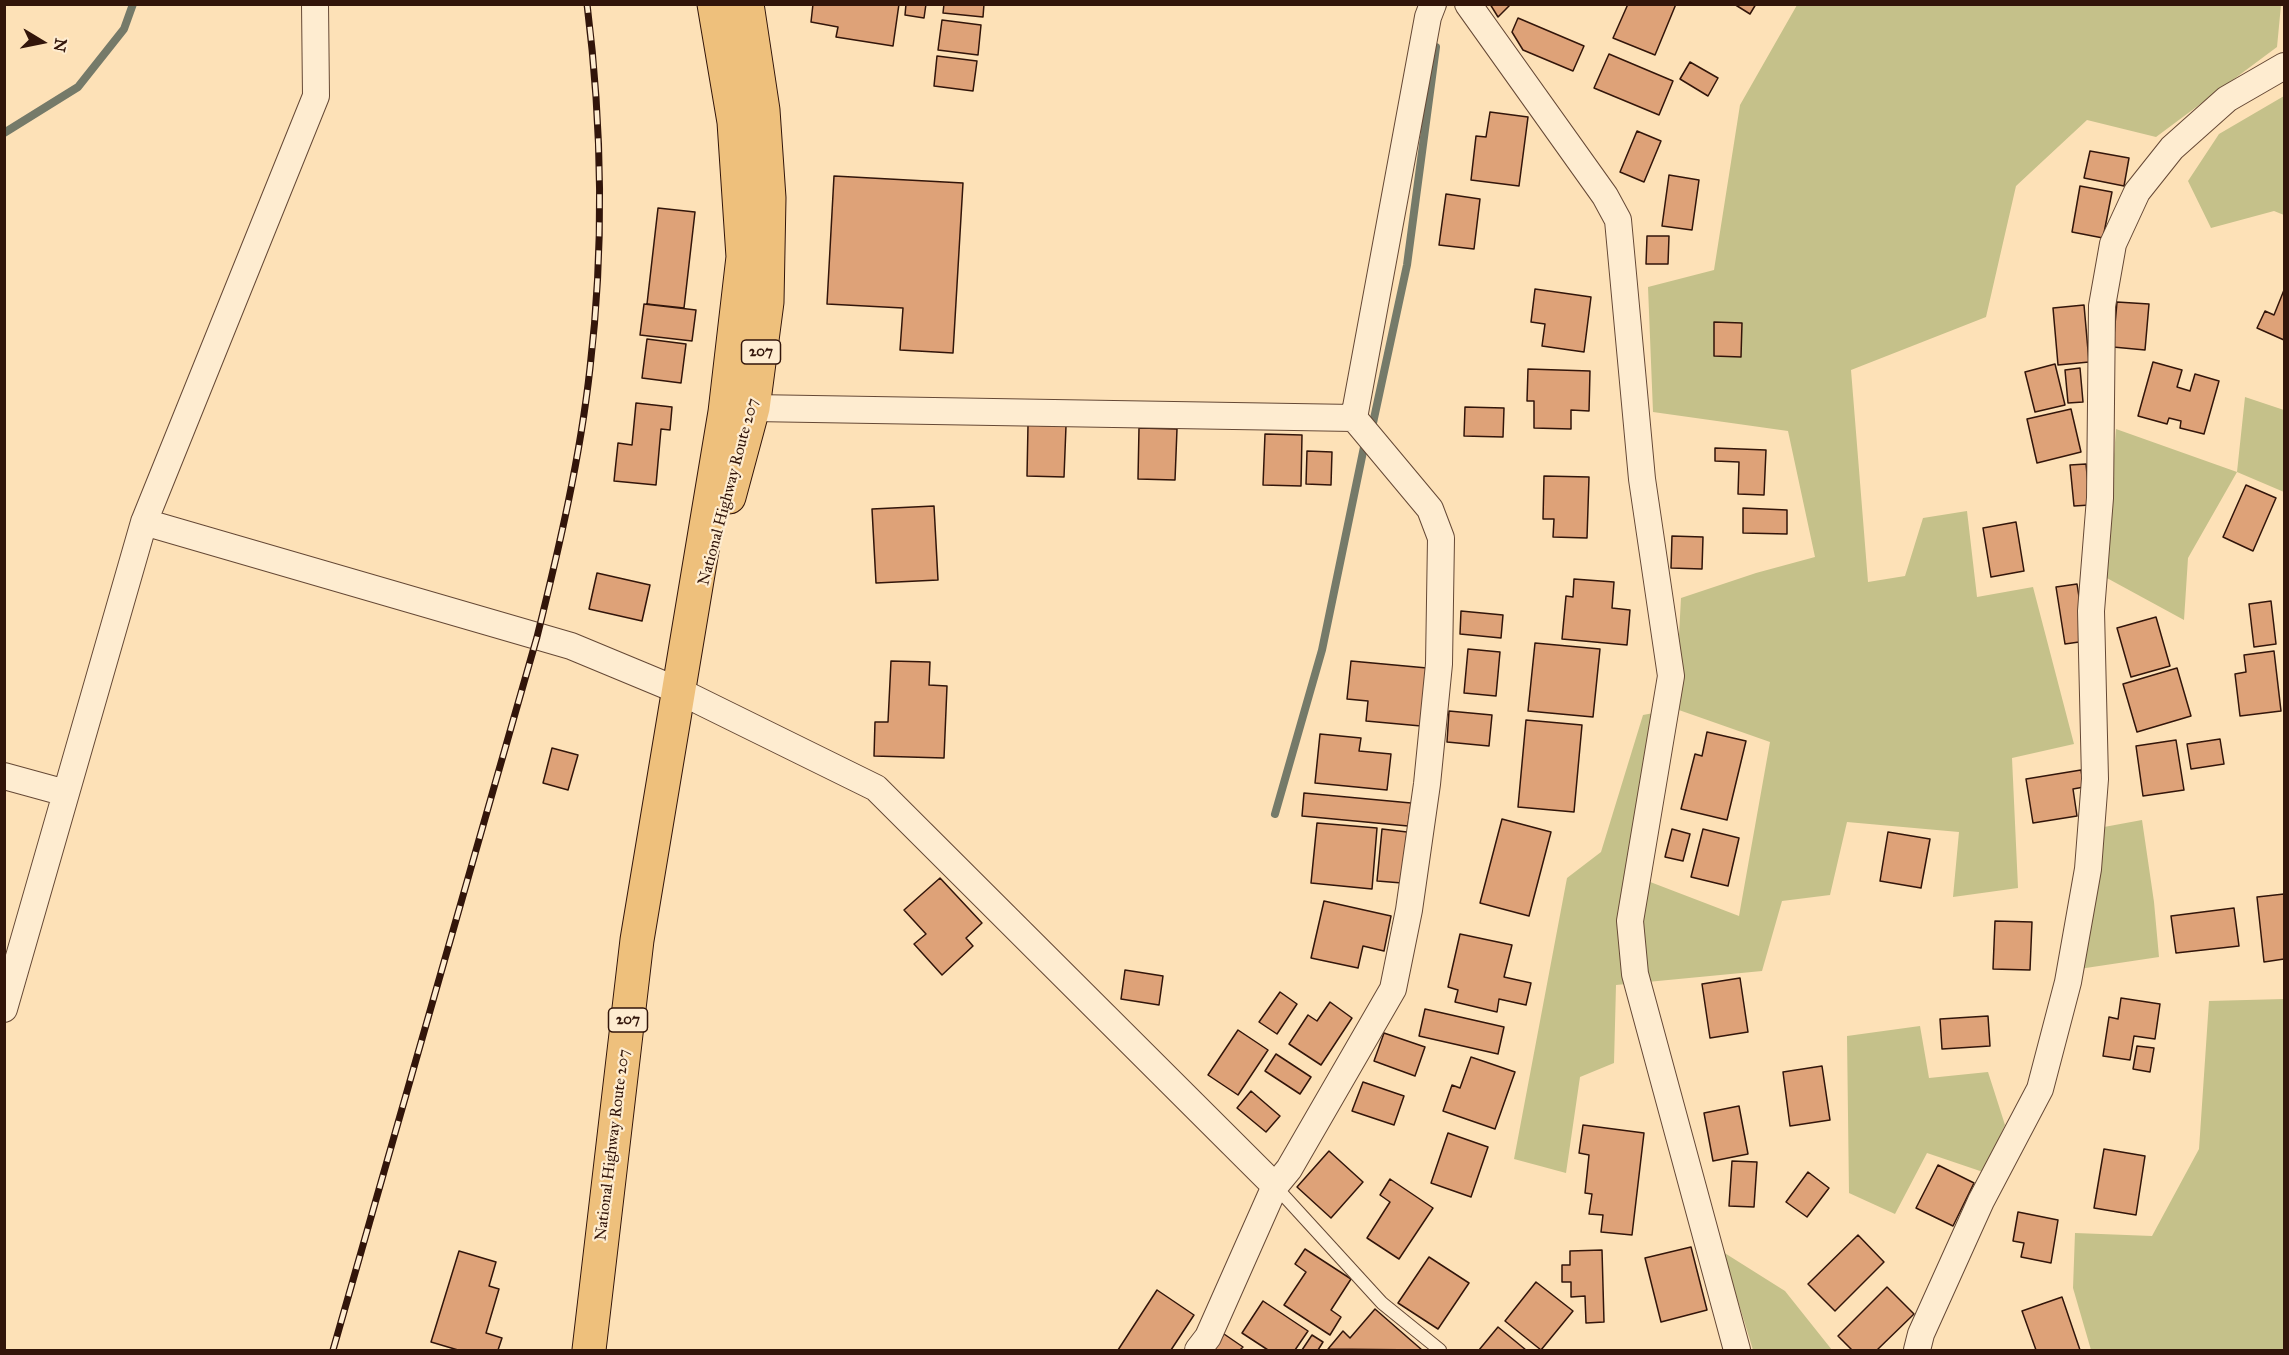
<!DOCTYPE html>
<style>
body{margin:0}
#map{position:relative;width:2289px;height:1355px;overflow:hidden;background:#fde1b7;font-family:"IM FELL Great Primer",serif}
canvas{display:block}
.frame{position:absolute;inset:0;border:6px solid #32150a;pointer-events:none}
.north{position:absolute;left:12px;top:12px;width:60px;height:60px;-webkit-text-stroke:4px #feecd0;paint-order:stroke;rotate:100deg;font-size:16px;font-weight:700;line-height:24px;text-align:center;color:#32150a}
.north::after{content:'';display:block;margin:auto;width:21px;height:27px;background:#32150a;clip-path:polygon(50% 0,100% 100%,50% 72%,0 100%)}
</style>
<div id="map">
<canvas width="2289" height="1355"></canvas>
<div class="frame"></div>
<div class="north">N</div>
</div>
<script>
const context = document.querySelector('canvas').getContext('2d');
context.lineJoin = 'round';
function fillPath(path, color) { context.fillStyle = color; context.fill(path, 'evenodd'); }
function strokePath(path, color, width, dash) { context.strokeStyle = color; context.lineWidth = width; context.lineCap = dash ? 'butt' : 'round'; context.setLineDash(dash || []); context.stroke(path); }
function write(font, color, halo, rows, align = 'center') {
  context.font = font + ' "IM FELL Great Primer",serif'; context.lineWidth = 4.5; context.setLineDash([]); context.textBaseline = 'middle'; context.strokeStyle = halo; context.fillStyle = color; for (const [text, x, y, turn = 0] of rows) {
    context.save(); context.translate(x, y); context.rotate((+turn || 0) * Math.PI / 180); context.textAlign = isNaN(turn) ? turn : align; if (halo) context.strokeText(text, 0, 0); context.fillText(text, 0, 0); context.restore();
  }
}
fillPath(new Path2D(`
 M 1797,5 L 2281,5 L 2277,47 L 2156,137 L 2087,120 L 2016,186 L 1986,317 L 1851,370 L 1868,582 L 1905,576 L 1923,518 L 1967,511 L 1977,597 L 2033,587 L 2074,744 L 2012,758 L 2018,888 L 1953,897 L 1959,832 L 1847,822 L 1830,895 L 1782,901 L 1762,971 L 1616,985 L 1614,1063 L 1580,1077 L 1566,1173 L 1514,1159 L 1567,878 L 1601,852 L 1643,715 L 1675,709 L 1681,598 L 1756,573 L 1815,557 L 1788,431 L 1653,412 L 1648,287 L 1714,270 L 1740,105 ZM 1676,709 L 1770,742 L 1739,916 L 1645,880 Z
 M 2284,96 L 2284,215 L 2274,211 L 2211,228 L 2188,181 L 2219,134 Z
 M 2245,397 L 2284,410 L 2284,492 L 2237,472 L 2188,558 L 2184,620 L 2105,577 L 2116,429 L 2237,472 Z
 M 2142,820 L 2154,902 L 2159,957 L 2079,969 L 2104,827 Z
 M 2284,999 L 2284,1350 L 2091,1350 L 2073,1288 L 2075,1233 L 2152,1236 L 2199,1149 L 2209,1001 Z
 M 1920,1026 L 1929,1078 L 1988,1072 L 2005,1125 L 1983,1172 L 1927,1153 L 1895,1214 L 1849,1193 L 1847,1036 Z
 M 1723,1252 L 1785,1291 L 1832,1350 L 1753,1350 Z`), '#c5c18a');
strokePath(new Path2D(`
 M 4,133 L 78,87 L 124,29 L 133,4
 M 1373,423 L 1407,265 L 1436,47
 M 1275,814 L 1322,650 L 1364,447`), '#757a69', 8);
const building = new Path2D(`
 M 813,4 L 899,4 L 893,46 L 836,37 L 838,27 L 811,22 Z
 M 906,4 L 926,4 L 924,18 L 905,15 Z
 M 944,4 L 984,4 L 983,17 L 943,13 Z
 M 1490,4 L 1511,4 L 1498,17 Z
 M 1628,4 L 1676,4 L 1655,55 L 1613,38 Z
 M 1734,4 L 1756,4 L 1750,14 Z
 M 1518,18 L 1584,46 L 1573,71 L 1523,50 L 1512,32 Z
 M 942,20 L 981,25 L 978,55 L 938,50 Z
 M 1609,54 L 1673,81 L 1659,115 L 1594,88 Z
 M 937,56 L 977,61 L 973,91 L 934,86 Z
 M 1690,62 L 1718,78 L 1708,96 L 1680,79 Z
 M 1490,112 L 1528,117 L 1519,186 L 1471,180 L 1476,136 L 1486,137 Z
 M 1637,131 L 1661,141 L 1644,182 L 1620,172 Z
 M 2090,151 L 2129,158 L 2124,186 L 2084,178 Z
 M 1669,175 L 1699,180 L 1692,230 L 1662,226 Z
 M 834,176 L 963,183 L 953,353 L 900,350 L 903,308 L 827,304 Z
 M 2080,186 L 2112,192 L 2103,238 L 2072,232 Z
 M 1446,194 L 1480,199 L 1474,249 L 1439,245 Z
 M 658,208 L 695,212 L 684,308 L 647,304 Z
 M 1647,236 L 1669,236 L 1668,264 L 1646,264 Z
 M 1535,289 L 1591,297 L 1584,352 L 1542,346 L 1545,324 L 1531,322 Z
 M 2284,290 L 2284,340 L 2257,328 L 2265,311 L 2274,315 Z
 M 2117,302 L 2149,304 L 2145,350 L 2113,347 Z
 M 644,304 L 696,310 L 692,341 L 640,335 Z
 M 2084,305 L 2089,362 L 2058,365 L 2053,308 Z
 M 1714,322 L 1742,323 L 1741,357 L 1714,356 Z
 M 647,339 L 686,344 L 681,383 L 642,378 Z
 M 2153,362 L 2182,370 L 2177,387 L 2190,391 L 2195,374 L 2219,381 L 2204,434 L 2180,428 L 2181,421 L 2169,418 L 2167,424 L 2138,416 Z
 M 2055,364 L 2065,405 L 2035,412 L 2025,372 Z
 M 2080,368 L 2083,402 L 2068,403 L 2065,370 Z
 M 1528,369 L 1590,371 L 1589,411 L 1571,410 L 1571,429 L 1534,428 L 1534,401 L 1527,401 Z
 M 636,403 L 672,407 L 670,430 L 661,429 L 656,485 L 614,481 L 618,443 L 632,445 Z
 M 1465,407 L 1504,408 L 1503,437 L 1464,436 Z
 M 2071,409 L 2081,452 L 2037,463 L 2027,419 Z
 M 1028,425 L 1066,426 L 1064,477 L 1027,476 Z
 M 1139,428 L 1177,429 L 1175,480 L 1138,479 Z
 M 1265,434 L 1302,435 L 1301,486 L 1263,485 Z
 M 1715,448 L 1766,450 L 1764,495 L 1738,494 L 1739,462 L 1715,461 Z
 M 1307,451 L 1332,452 L 1331,485 L 1306,484 Z
 M 2086,464 L 2090,505 L 2074,506 L 2070,465 Z
 M 1544,476 L 1589,477 L 1587,538 L 1553,537 L 1554,519 L 1543,519 Z
 M 2246,485 L 2276,498 L 2253,551 L 2223,537 Z
 M 934,506 L 938,580 L 876,583 L 872,509 Z
 M 1743,508 L 1787,510 L 1787,534 L 1743,533 Z
 M 2016,522 L 2024,571 L 1991,577 L 1983,528 Z
 M 1672,536 L 1703,537 L 1702,569 L 1671,568 Z
 M 597,573 L 650,585 L 642,621 L 589,609 Z
 M 1574,579 L 1614,582 L 1612,608 L 1630,610 L 1627,645 L 1562,639 L 1566,596 L 1573,597 Z
 M 2077,584 L 2086,641 L 2065,644 L 2056,587 Z
 M 2271,601 L 2276,644 L 2254,647 L 2249,604 Z
 M 1461,611 L 1503,615 L 1501,638 L 1460,634 Z
 M 2156,617 L 2170,666 L 2131,677 L 2117,628 Z
 M 1535,643 L 1600,649 L 1593,717 L 1528,711 Z
 M 1468,649 L 1500,652 L 1496,696 L 1464,693 Z
 M 2274,651 L 2281,711 L 2240,716 L 2235,674 L 2246,672 L 2244,655 Z
 M 891,661 L 930,662 L 929,685 L 947,686 L 944,758 L 874,756 L 875,722 L 888,722 Z
 M 1351,661 L 1427,668 L 1421,726 L 1366,721 L 1368,701 L 1347,699 Z
 M 2177,668 L 2191,716 L 2137,732 L 2123,684 Z
 M 1449,711 L 1492,715 L 1489,746 L 1447,742 Z
 M 1526,720 L 1582,725 L 1574,812 L 1518,807 Z
 M 1707,732 L 1746,741 L 1727,820 L 1681,809 L 1695,754 L 1702,756 Z
 M 1320,734 L 1361,738 L 1359,751 L 1391,754 L 1387,790 L 1315,783 Z
 M 2220,739 L 2224,764 L 2191,769 L 2187,744 Z
 M 2176,740 L 2184,790 L 2143,796 L 2136,746 Z
 M 552,748 L 578,755 L 568,790 L 543,783 Z
 M 2081,770 L 2084,787 L 2073,789 L 2077,816 L 2033,823 L 2026,779 Z
 M 1304,793 L 1411,803 L 1408,826 L 1302,816 Z
 M 1502,819 L 1551,832 L 1529,916 L 1480,903 Z
 M 1317,823 L 1377,828 L 1372,889 L 1311,883 Z
 M 1382,829 L 1407,832 L 1402,883 L 1377,881 Z
 M 1672,829 L 1690,834 L 1683,861 L 1665,857 Z
 M 1703,829 L 1739,838 L 1728,886 L 1691,877 Z
 M 1888,832 L 1930,839 L 1921,888 L 1880,881 Z
 M 940,878 L 982,923 L 966,938 L 973,946 L 942,975 L 914,944 L 926,934 L 904,910 Z
 M 2284,894 L 2284,959 L 2264,962 L 2257,897 Z
 M 1324,901 L 1391,916 L 1384,951 L 1363,946 L 1358,968 L 1311,958 Z
 M 2234,908 L 2239,946 L 2176,953 L 2171,916 Z
 M 1995,921 L 2032,922 L 2030,970 L 1993,969 Z
 M 1460,934 L 1512,945 L 1504,977 L 1531,983 L 1526,1005 L 1499,999 L 1497,1012 L 1455,1002 L 1458,990 L 1448,987 Z
 M 1125,970 L 1163,976 L 1159,1005 L 1121,999 Z
 M 1740,978 L 1748,1032 L 1710,1038 L 1702,984 Z
 M 1280,992 L 1297,1004 L 1277,1034 L 1259,1022 Z
 M 2121,998 L 2160,1004 L 2155,1039 L 2134,1036 L 2130,1060 L 2103,1056 L 2109,1017 L 2118,1019 Z
 M 1330,1002 L 1352,1018 L 1321,1065 L 1289,1044 L 1308,1015 L 1317,1021 Z
 M 1425,1009 L 1504,1027 L 1498,1054 L 1419,1036 Z
 M 1988,1016 L 1990,1046 L 1942,1049 L 1940,1019 Z
 M 1238,1030 L 1268,1050 L 1238,1095 L 1208,1075 Z
 M 1384,1033 L 1425,1047 L 1415,1076 L 1374,1061 Z
 M 2137,1046 L 2154,1048 L 2150,1072 L 2133,1069 Z
 M 1276,1054 L 1311,1077 L 1300,1094 L 1265,1071 Z
 M 1471,1057 L 1515,1072 L 1495,1129 L 1443,1111 L 1452,1085 L 1460,1088 Z
 M 1822,1066 L 1830,1120 L 1790,1126 L 1783,1072 Z
 M 1363,1082 L 1404,1096 L 1394,1125 L 1352,1111 Z
 M 1251,1091 L 1280,1116 L 1266,1132 L 1237,1108 Z
 M 1739,1106 L 1748,1154 L 1713,1161 L 1704,1113 Z
 M 1583,1125 L 1644,1133 L 1632,1235 L 1601,1232 L 1603,1215 L 1589,1214 L 1592,1194 L 1585,1193 L 1589,1155 L 1579,1153 Z
 M 1448,1133 L 1488,1147 L 1471,1197 L 1431,1183 Z
 M 2104,1149 L 2145,1156 L 2136,1215 L 2094,1208 Z
 M 1329,1151 L 1363,1182 L 1331,1218 L 1297,1187 Z
 M 1732,1161 L 1757,1162 L 1754,1207 L 1729,1206 Z
 M 1938,1165 L 1974,1183 L 1953,1226 L 1916,1208 Z
 M 1808,1172 L 1829,1188 L 1807,1217 L 1786,1202 Z
 M 1390,1179 L 1433,1208 L 1399,1259 L 1367,1238 L 1390,1202 L 1380,1195 Z
 M 2018,1212 L 2058,1220 L 2051,1263 L 2021,1257 L 2024,1243 L 2013,1241 Z
 M 1858,1235 L 1884,1262 L 1835,1311 L 1808,1284 Z
 M 1691,1247 L 1707,1310 L 1661,1322 L 1645,1258 Z
 M 1305,1249 L 1351,1279 L 1331,1310 L 1341,1317 L 1330,1335 L 1284,1305 L 1306,1272 L 1295,1264 Z
 M 1602,1250 L 1604,1322 L 1586,1323 L 1585,1296 L 1571,1297 L 1571,1282 L 1562,1282 L 1562,1265 L 1570,1265 L 1570,1251 Z
 M 459,1251 L 496,1262 L 489,1286 L 499,1289 L 486,1333 L 502,1338 L 498,1350 L 458,1350 L 431,1342 Z
 M 1429,1257 L 1469,1283 L 1438,1329 L 1398,1303 Z
 M 1536,1282 L 1573,1311 L 1541,1350 L 1505,1321 Z
 M 1887,1287 L 1914,1314 L 1877,1350 L 1852,1350 L 1838,1336 Z
 M 1157,1290 L 1194,1315 L 1171,1350 L 1118,1350 Z
 M 2062,1297 L 2080,1350 L 2036,1350 L 2022,1311 Z
 M 1263,1301 L 1308,1331 L 1295,1350 L 1268,1350 L 1242,1333 Z
 M 1375,1309 L 1422,1350 L 1328,1349 L 1343,1331 L 1350,1338 Z
 M 1498,1327 L 1526,1350 L 1479,1350 Z
 M 1224,1334 L 1243,1347 L 1240,1350 L 1213,1350 Z
 M 1312,1335 L 1323,1342 L 1318,1350 L 1302,1350 Z`);
fillPath(building, '#dea278');
strokePath(building, '#32150a', 1.5);
const lane = new Path2D(`
 M 1275,1186 L 1382,1303 L 1440,1350`);
const street = new Path2D(`
 M 1468,4 L 1605,196 L 1618,220 L 1642,479 L 1671,676 L 1630,921 L 1635,974 L 1737,1350
 M 753,408 L 1354,418 L 1430,509 L 1441,538 L 1439,664 L 1427,784 L 1409,910 L 1393,989 L 1289,1169 L 1275,1186 L 1208,1337 L 1198,1350
 M 1354,418 L 1428,17 L 1433,4
 M 144,522 L 571,646 L 677,690 L 876,788 L 1275,1186
 M 4,776 L 66,793
 M 4,1009 L 144,522 L 316,96 L 315,4
 M 1917,1350 L 1921,1334 L 1981,1201 L 2040,1089 L 2068,982 L 2088,869 L 2095,779 L 2091,611 L 2100,498 L 2102,306 L 2113,244 L 2137,192 L 2172,148 L 2227,99 L 2284,66`);
const highway = new Path2D(`
 M 729,497 L 753,408 L 767,302 L 769,198 L 763,110 L 747,4
 M 589,1350 L 637,940 L 725,412 L 743,257 L 734,122 L 714,4`);
strokePath(lane, '#654835', 14);
strokePath(street, '#654835', 28);
strokePath(highway, '#32150a', 35);
strokePath(lane, '#feecd0', 12);
strokePath(street, '#feecd0', 26);
strokePath(highway, '#eec07c', 33);
const rail = new Path2D(`
 M 333,1350 L 537,637 C 559,548 580,459 590,368 C 604,249 602,124 587,4`);
strokePath(rail, '#32150a', 7);
strokePath(rail, '#feecd0', 4.5, [14]);
for (const [x, y, w] of [
 [761,352,39],
 [628,1020,39]
]) { const box = new Path2D(); box.roundRect(x - w / 2, y - 12, w, 24, 4.5); context.fillStyle = '#feecd0'; context.fill(box); strokePath(box, '#32150a', 1.5); }
write('bold 15px', '#32150a', null, [
 ["207",761,352],
 ["207",628,1020]
]);
write('16px', '#32150a', '#feecd0', [
 ["National Highway Route 207",729,492,-75],
 ["National Highway Route 207",613,1145,-83]
]);
</script>
